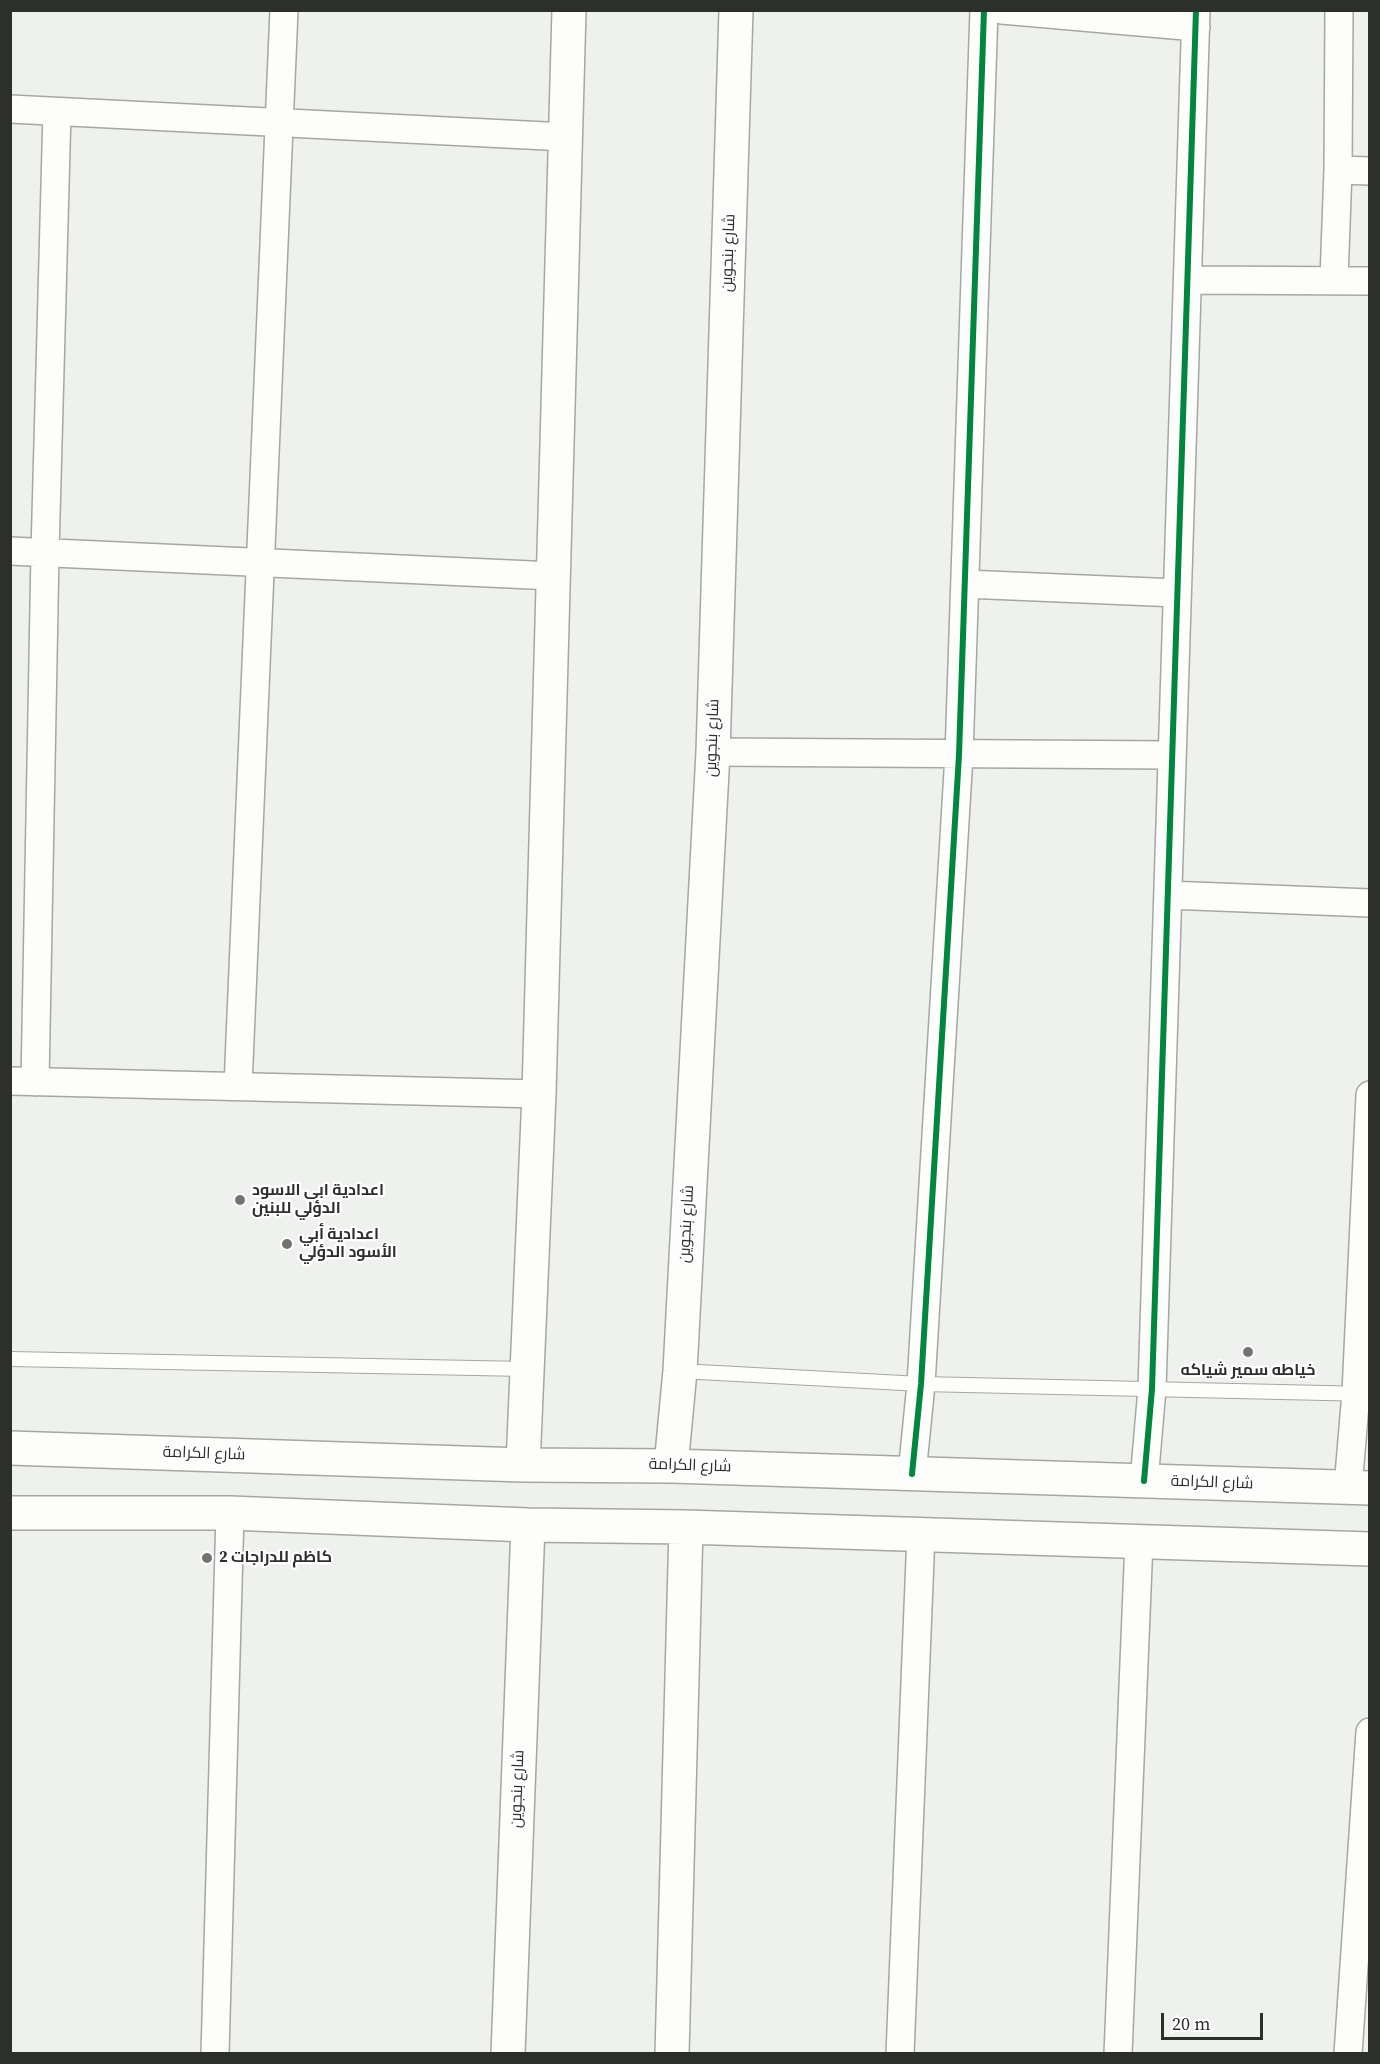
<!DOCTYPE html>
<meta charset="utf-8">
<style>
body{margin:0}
#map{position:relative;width:1380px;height:2064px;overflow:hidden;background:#eff1ee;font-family:"Source Serif 4",serif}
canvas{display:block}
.frame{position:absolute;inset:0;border:12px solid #2d2f2d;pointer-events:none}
.scale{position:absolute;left:1161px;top:2013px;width:102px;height:27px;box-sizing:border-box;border:3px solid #2d2f2d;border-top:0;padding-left:8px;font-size:18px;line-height:21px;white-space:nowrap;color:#2d2f2d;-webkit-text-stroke:4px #fff;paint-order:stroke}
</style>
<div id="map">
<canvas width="1380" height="2064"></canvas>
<div class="frame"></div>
<div class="scale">20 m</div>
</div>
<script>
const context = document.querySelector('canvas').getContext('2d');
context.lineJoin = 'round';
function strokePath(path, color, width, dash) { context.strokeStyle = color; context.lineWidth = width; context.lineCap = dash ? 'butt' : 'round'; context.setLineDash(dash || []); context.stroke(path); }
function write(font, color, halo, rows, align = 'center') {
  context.font = font + ' "Source Serif 4",Cairo,serif'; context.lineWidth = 4.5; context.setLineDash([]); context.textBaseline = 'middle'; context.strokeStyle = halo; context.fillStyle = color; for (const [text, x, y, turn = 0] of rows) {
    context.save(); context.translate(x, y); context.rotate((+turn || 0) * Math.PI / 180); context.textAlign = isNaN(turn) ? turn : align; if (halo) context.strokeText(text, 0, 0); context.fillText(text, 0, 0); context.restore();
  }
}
const service = new Path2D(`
 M 10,1359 L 526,1369
 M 680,1371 L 921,1384 L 1370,1394`);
const minor = new Path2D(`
 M 1002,10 L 1196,27
 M 10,109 L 566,137
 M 1338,170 L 1370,171
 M 1334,279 L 1338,170 L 1339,10
 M 1188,280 L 1370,281
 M 10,551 L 553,576
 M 965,584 L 1177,593
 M 713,752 L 1172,755
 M 1168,895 L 1370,903
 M 10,1081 L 539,1094
 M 35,1082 L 45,553 L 57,112
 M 238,1086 L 284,10
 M 912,1474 L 921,1384 L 959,755 L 984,10
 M 1144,1481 L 1152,1389 L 1196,10
 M 1348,1487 L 1356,1393 L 1370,1095
 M 215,2054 L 230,1513
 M 900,2054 L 921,1534
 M 1118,2054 L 1139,1541
 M 1348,2054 L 1370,1732`);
const tertiary = new Path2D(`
 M 10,1448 L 523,1465 L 671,1466 L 1370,1488
 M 523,1465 L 539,1094 L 569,10
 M 671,1466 L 680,1371 L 713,752 L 736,10
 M 10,1513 L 230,1513 L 528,1525 L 686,1527 L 1370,1549
 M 508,2054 L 528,1525
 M 672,2054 L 686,1527`);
strokePath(service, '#a5a7a4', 16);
strokePath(minor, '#a5a7a4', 30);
strokePath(tertiary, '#a5a7a4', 36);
strokePath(service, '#fdfdfc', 14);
strokePath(minor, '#fdfdfc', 27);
strokePath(tertiary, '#fdfdfc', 33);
strokePath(new Path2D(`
 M 912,1474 L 921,1384 L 959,755 L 984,10
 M 1144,1481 L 1152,1389 L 1196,10`), '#00873e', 6);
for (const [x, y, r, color] of [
 [240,1200,6,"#717371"],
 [287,1244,6,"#717371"],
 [1248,1352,6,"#717371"],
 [207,1558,6,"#717371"]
]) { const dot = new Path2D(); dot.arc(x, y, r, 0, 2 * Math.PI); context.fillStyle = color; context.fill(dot); strokePath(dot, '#fff', 2); }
write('16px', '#2d2f2d', '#fff', [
 ["شارع بنجوين",729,253,-88],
 ["شارع بنجوين",713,738,-88],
 ["شارع بنجوين",687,1224,-87],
 ["شارع الكرامة",204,1454,2],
 ["شارع الكرامة",690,1466,2],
 ["شارع الكرامة",1212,1483,2],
 ["شارع بنجوين",518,1789,-88]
]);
write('bold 16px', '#2d2f2d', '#fff', [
 ["اعدادية ابي الاسود",252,1191],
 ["الدؤلي للبنين",252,1209],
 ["اعدادية أبي",299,1235],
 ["الأسود الدؤلي",299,1253],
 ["خياطه سمير شياكه",1248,1371,"center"],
 ["كاظم للدراجات 2",219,1558]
], 'left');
</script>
